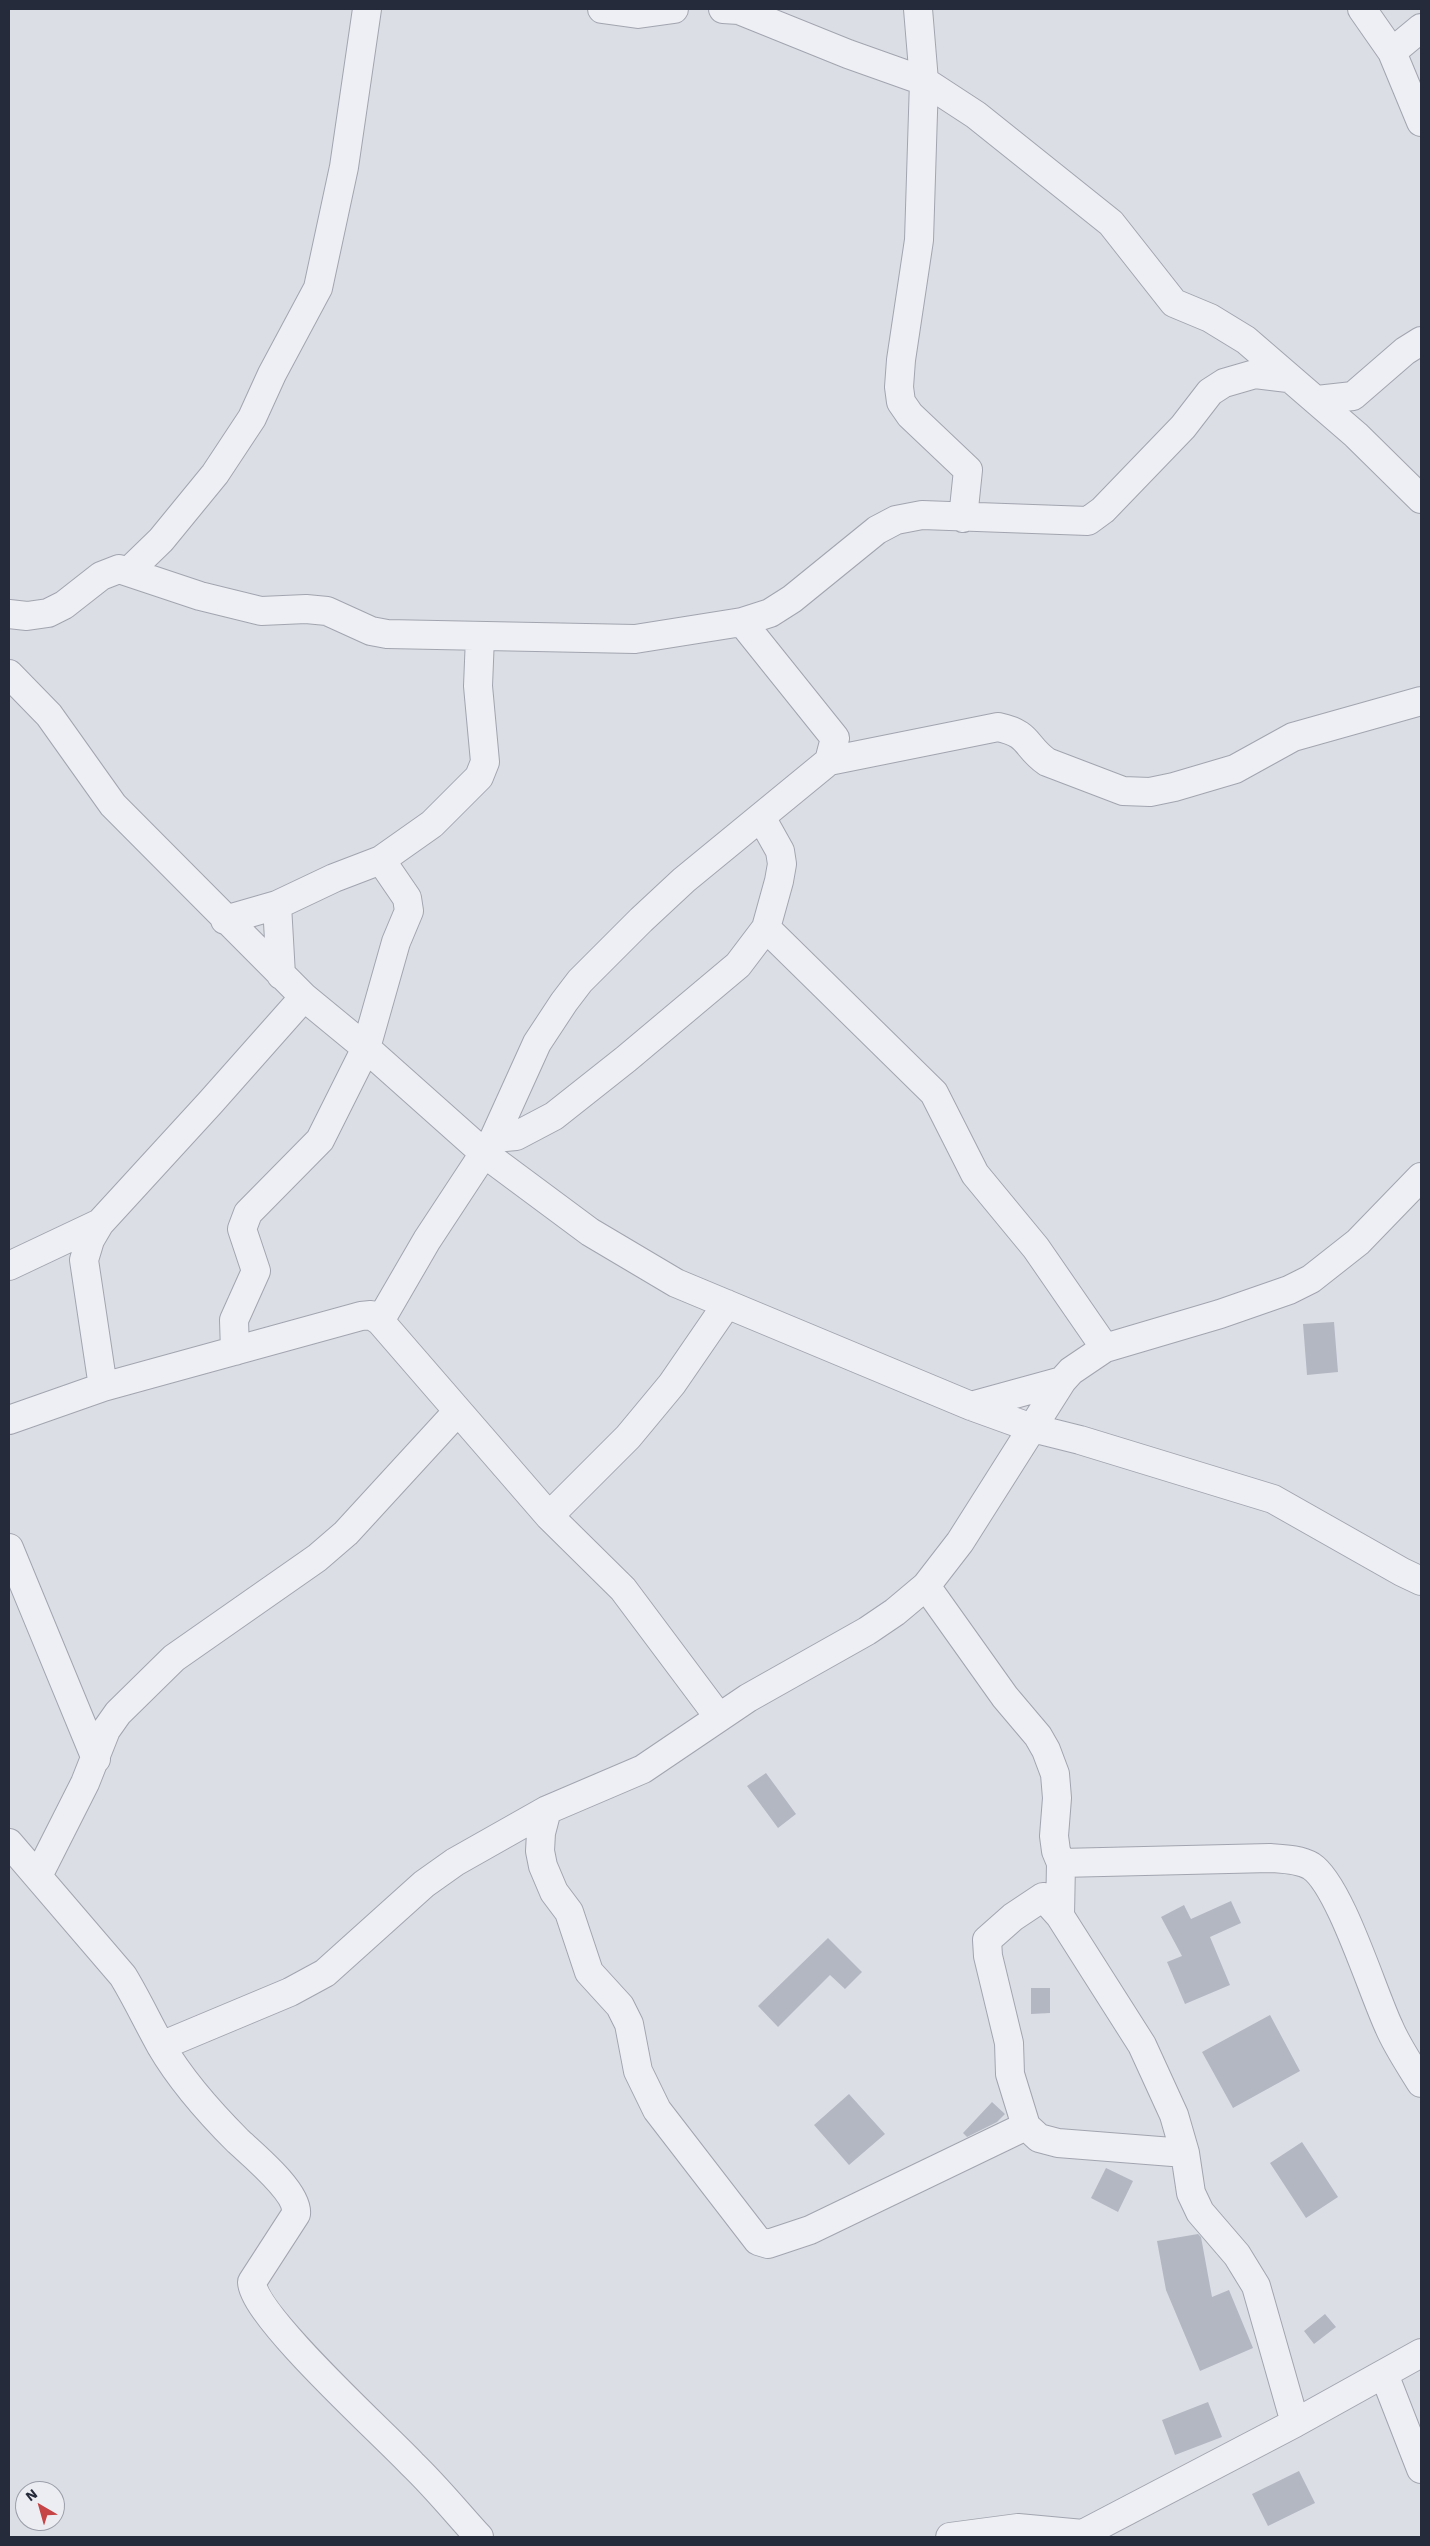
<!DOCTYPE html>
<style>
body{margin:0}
#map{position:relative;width:1430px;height:2546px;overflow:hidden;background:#dcdee5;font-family:"Work Sans",sans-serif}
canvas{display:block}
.frame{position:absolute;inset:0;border:10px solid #262b3b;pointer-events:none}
.north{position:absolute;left:15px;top:2481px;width:50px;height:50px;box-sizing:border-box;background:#ebedf3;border:1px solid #9c9fa9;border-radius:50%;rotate:322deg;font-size:14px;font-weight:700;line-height:20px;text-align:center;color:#262b3b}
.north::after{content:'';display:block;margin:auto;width:18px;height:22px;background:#c74446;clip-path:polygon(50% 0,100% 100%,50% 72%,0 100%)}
</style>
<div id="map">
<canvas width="1430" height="2546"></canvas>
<div class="frame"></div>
<div class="north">N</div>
</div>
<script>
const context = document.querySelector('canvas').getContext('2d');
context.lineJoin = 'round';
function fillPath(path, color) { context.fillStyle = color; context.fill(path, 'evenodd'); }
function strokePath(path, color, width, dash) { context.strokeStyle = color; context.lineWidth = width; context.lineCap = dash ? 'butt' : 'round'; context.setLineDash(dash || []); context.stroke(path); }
fillPath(new Path2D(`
 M 1334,1322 L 1338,1372 L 1307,1375 L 1303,1324 Z
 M 766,1773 L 796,1814 L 778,1828 L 747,1786 Z
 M 1231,1901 L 1241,1923 L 1210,1937 L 1230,1985 L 1185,2004 L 1167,1962 L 1182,1956 L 1161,1917 L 1184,1905 L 1191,1919 Z
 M 828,1938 L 862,1972 L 845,1989 L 830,1975 L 778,2027 L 758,2006 Z
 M 1031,1988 L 1050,1988 L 1050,2013 L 1031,2014 Z
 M 1270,2015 L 1300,2071 L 1233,2108 L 1202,2052 Z
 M 849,2094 L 885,2134 L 849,2165 L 814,2125 Z
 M 992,2102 L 1005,2114 L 997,2122 L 967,2137 L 963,2133 Z
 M 1302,2142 L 1338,2197 L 1306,2218 L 1270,2163 Z
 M 1106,2168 L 1133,2181 L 1118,2212 L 1091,2198 Z
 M 1198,2234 L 1201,2237 L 1212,2297 L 1229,2290 L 1253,2348 L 1200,2371 L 1166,2290 L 1157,2241 Z
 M 1325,2314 L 1336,2327 L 1314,2344 L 1304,2331 Z
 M 1208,2402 L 1222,2437 L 1175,2455 L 1162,2420 Z
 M 1299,2471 L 1315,2503 L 1268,2526 L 1252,2494 Z`), '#b3b7c2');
const minor = new Path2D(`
 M 602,9 L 638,14 L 674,9
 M 723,9 L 739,10 L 848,54 L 924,81 L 976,115 L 1111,223 L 1174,303 L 1210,318 L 1246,340 L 1356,435 L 1421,499
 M 918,9 L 924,81 L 919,240 L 901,360 L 899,387 L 901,402 L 910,415 L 968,470 L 963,518
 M 1362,9 L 1392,52 L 1421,122
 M 1392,52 L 1421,28
 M 1317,400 L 1353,396 L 1405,351 L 1421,341
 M 129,571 L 161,540 L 215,474 L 252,418 L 272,374 L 318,288 L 344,167 L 367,9
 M 9,614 L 27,616 L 48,613 L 64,605 L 101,576 L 119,569 L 200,596 L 261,611 L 306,609 L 327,611 L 371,631 L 387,634 L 635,639 L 742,622 L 770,613 L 792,599 L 877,530 L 896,520 L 922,515 L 1088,521 L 1103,510 L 1183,427 L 1210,392 L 1224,383 L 1255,374 L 1288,378
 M 742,622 L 835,738 L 829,761
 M 9,674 L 49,715 L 113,805 L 304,997 L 366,1048 L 485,1154 L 590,1232 L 676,1283 L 971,1406 L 1032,1428 L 1080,1440 L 1273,1499 L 1402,1572 L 1421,1581
 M 277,905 L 281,975
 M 225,920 L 277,905 L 334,878 L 381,860 L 432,824 L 479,777 L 485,762 L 478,686 L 480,637
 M 766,928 L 934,1093 L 975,1174 L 1036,1248 L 1105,1348
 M 494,1138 L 516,1136 L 554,1116 L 626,1059 L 738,965 L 766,928 L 779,881 L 782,864 L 780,851 L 761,817
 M 9,1266 L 100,1223
 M 380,1321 L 427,1240 L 494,1138 L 537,1043 L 564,1002 L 580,981 L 641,920 L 684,880 L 829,761 L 998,727 C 1031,734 1024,746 1047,762 L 1123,791 L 1150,792 L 1174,787 L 1235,769 L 1293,737 L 1421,701
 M 235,1351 L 234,1320 L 256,1271 L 242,1229 L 248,1213 L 320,1140 L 366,1048 L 396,942 L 409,911 L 407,898 L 381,860
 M 103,1387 L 84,1260 L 90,1240 L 100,1223 L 210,1103 L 304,997
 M 971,1406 L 1062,1381
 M 9,1420 L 103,1387 L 361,1316 L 371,1315 L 380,1321 L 549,1516 L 623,1589 L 718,1716
 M 549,1516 L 628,1437 L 672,1384 L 727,1304
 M 9,1548 L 96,1759
 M 926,1586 L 1005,1697 L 1038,1736 L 1046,1750 L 1055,1774 L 1057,1798 L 1054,1836 L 1056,1851 L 1061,1863 L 1060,1916
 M 547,1810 L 541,1833 L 540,1851 L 543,1866 L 554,1892 L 569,1912 L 589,1972 L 620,2006 L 629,2024 L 638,2071 L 657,2110 L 758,2241 L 768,2244 L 810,2230 L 1026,2126
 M 9,1843 L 123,1976 C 137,1999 148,2023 161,2046 C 182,2082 209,2112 238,2141 C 253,2155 299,2193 296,2214 L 252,2282 C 253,2316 383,2433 412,2464 C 436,2487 457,2513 479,2537
 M 1061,1863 L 1270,1858 C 1283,1859 1299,1859 1311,1866 C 1340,1885 1372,1991 1389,2027 C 1397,2046 1410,2065 1421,2083
 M 38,1876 L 85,1783 L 106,1730 L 118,1713 L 174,1658 L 317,1558 L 346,1533 L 458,1411
 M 161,2046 L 290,1992 L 325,1973 L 424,1884 L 455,1862 L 547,1810 L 643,1769 L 748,1698 L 867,1631 L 895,1612 L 926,1586 L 960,1542 L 1062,1381 L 1071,1371 L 1105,1348 L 1220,1314 L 1289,1290 L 1311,1279 L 1358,1242 L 1421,1177
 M 1185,2153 L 1058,2143 L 1039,2138 L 1026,2126 L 1010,2074 L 1009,2043 L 988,1956 L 987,1940 L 1013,1917 L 1043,1897 L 1060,1916 L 1142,2045 L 1174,2115 L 1185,2153 L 1191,2193 L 1200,2212 L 1237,2255 L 1256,2286 L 1295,2423
 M 1384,2374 L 1421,2469
 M 950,2537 L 1018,2528 L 1083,2534
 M 1077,2537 L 1295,2423 L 1421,2353`);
strokePath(minor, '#a2a5af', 30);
strokePath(minor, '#eeeff4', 28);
</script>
